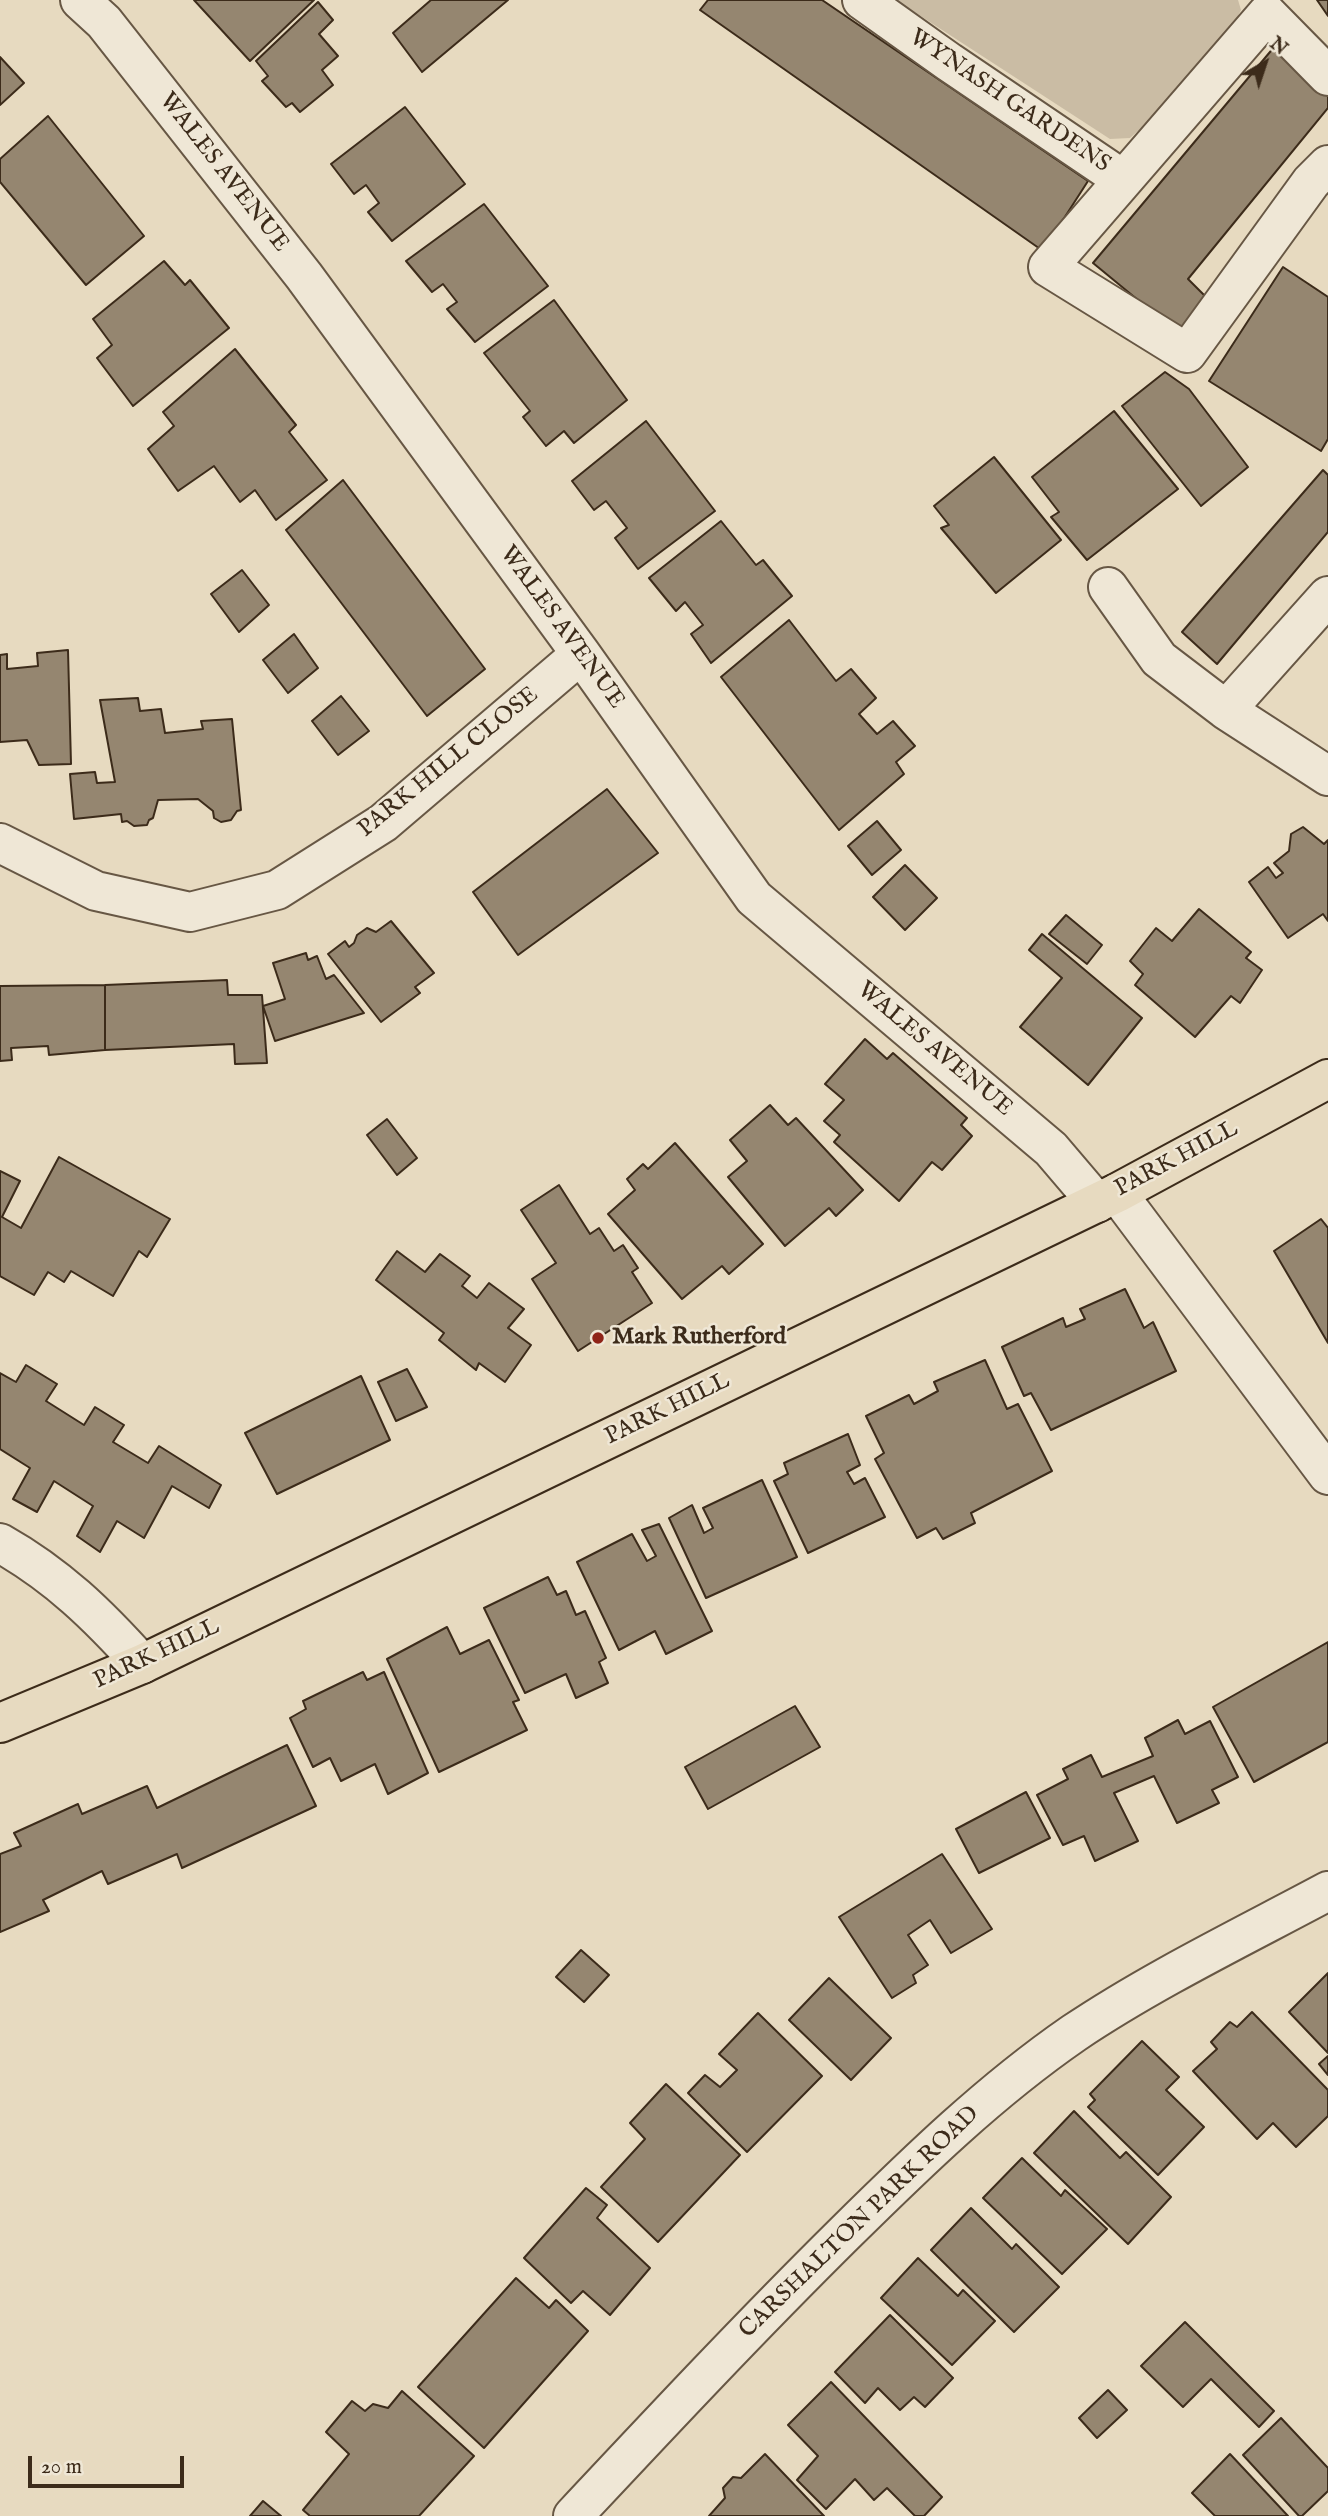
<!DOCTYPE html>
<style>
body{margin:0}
#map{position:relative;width:1328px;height:2516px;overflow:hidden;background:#e7dac0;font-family:"IM FELL English",serif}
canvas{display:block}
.north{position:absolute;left:1230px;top:28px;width:70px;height:70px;-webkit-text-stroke:5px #efe7d6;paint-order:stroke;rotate:39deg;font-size:19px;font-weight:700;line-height:28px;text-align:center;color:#3c2b1a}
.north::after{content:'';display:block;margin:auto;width:24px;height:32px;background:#3c2b1a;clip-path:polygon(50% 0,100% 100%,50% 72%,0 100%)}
.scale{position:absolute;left:28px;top:2456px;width:156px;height:32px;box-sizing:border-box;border:4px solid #3c2b1a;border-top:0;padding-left:9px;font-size:21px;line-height:24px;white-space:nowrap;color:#3c2b1a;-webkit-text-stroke:5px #efe7d6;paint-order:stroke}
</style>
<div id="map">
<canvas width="1328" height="2516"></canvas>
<div class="north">N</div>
<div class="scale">20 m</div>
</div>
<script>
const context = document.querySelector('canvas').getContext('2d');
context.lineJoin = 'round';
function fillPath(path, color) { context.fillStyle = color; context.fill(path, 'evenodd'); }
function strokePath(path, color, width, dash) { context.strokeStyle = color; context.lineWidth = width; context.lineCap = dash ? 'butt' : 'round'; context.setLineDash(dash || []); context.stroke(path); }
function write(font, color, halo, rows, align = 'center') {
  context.font = font + ' "IM FELL English",serif'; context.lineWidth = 5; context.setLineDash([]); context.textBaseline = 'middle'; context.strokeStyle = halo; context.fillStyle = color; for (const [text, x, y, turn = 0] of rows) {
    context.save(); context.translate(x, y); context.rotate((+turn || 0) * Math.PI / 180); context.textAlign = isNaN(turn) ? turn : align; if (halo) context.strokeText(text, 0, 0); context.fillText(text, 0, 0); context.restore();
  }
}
fillPath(new Path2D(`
 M 896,0 L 1238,0 L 1241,10 L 1233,26 L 1142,127 L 1130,138 L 1110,139 Z`), '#cabca4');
const building = new Path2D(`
 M 194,0 L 314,0 L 250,61 Z
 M 431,0 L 508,0 L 422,72 L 393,33 Z
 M 708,0 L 822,0 L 1088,181 L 1043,251 L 700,10 Z
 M 1317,0 L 1328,0 L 1328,16 Z
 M 318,2 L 333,20 L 319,34 L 338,56 L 322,70 L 333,85 L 300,112 L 292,103 L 286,107 L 262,81 L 268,76 L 256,61 Z
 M 1275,46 L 1328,89 L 1328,108 L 1188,279 L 1207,298 L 1178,333 L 1093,263 Z
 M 0,57 L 24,83 L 0,105 Z
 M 405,107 L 465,184 L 392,241 L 368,212 L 379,203 L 366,185 L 354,194 L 331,164 Z
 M 48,116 L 144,236 L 86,285 L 0,182 L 0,159 Z
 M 484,204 L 548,286 L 475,342 L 447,309 L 457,302 L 443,284 L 432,292 L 406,261 Z
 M 164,261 L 185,285 L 190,280 L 229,328 L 133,406 L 97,358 L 112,345 L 93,319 Z
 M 1283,267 L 1328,297 L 1328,439 L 1321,451 L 1209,381 Z
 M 554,300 L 627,400 L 574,443 L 564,431 L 546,446 L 523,417 L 530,411 L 484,353 Z
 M 235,349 L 296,425 L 289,432 L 327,480 L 276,520 L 255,490 L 240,502 L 214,466 L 178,491 L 148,449 L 174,426 L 163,412 Z
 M 1165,372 L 1189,389 L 1248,467 L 1201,506 L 1122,406 Z
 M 1114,411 L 1178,489 L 1087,560 L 1051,517 L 1059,512 L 1032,477 Z
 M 646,421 L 715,511 L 638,569 L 615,538 L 627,528 L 606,501 L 594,510 L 572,481 Z
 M 994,457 L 1061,540 L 996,593 L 941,528 L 949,525 L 934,506 Z
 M 1323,470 L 1328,475 L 1328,532 L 1217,664 L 1182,632 Z
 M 343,480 L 485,669 L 427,716 L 286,530 Z
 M 721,521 L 756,565 L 763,560 L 792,596 L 711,663 L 691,634 L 703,625 L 685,602 L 676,611 L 649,578 Z
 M 242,570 L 269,605 L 239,632 L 211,594 Z
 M 789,620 L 836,681 L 851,669 L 876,698 L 859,714 L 877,734 L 893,721 L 915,746 L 896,762 L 904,774 L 839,830 L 721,677 Z
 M 294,634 L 318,668 L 288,693 L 263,660 Z
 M 68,650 L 71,764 L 39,765 L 27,740 L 0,742 L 0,655 L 7,654 L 7,669 L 38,666 L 37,653 Z
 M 341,696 L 369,731 L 338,755 L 312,721 Z
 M 138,698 L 140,711 L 161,709 L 165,733 L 203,729 L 201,721 L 232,719 L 241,810 L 237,811 L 231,820 L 221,822 L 214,818 L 213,811 L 198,799 L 158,800 L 153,818 L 149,820 L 147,825 L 134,826 L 127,821 L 122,822 L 121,814 L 74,819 L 70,774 L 95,772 L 97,783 L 115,782 L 100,700 Z
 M 607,789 L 658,853 L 518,955 L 473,892 Z
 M 877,821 L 901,850 L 872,875 L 848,846 Z
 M 1303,827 L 1324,844 L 1328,840 L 1328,921 L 1323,914 L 1288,938 L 1249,882 L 1268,867 L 1276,878 L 1283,873 L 1274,863 L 1289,851 L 1291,834 Z
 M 905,865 L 937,898 L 905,930 L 873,897 Z
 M 1199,909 L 1251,952 L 1246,958 L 1262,970 L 1240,1003 L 1231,996 L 1195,1037 L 1135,985 L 1143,974 L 1130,961 L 1156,928 L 1172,941 Z
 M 1066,915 L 1102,945 L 1087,964 L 1049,934 Z
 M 391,921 L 434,973 L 415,987 L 420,993 L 381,1022 L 328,954 L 345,941 L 349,947 L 354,943 L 357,935 L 367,928 L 376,932 Z
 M 1042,934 L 1142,1018 L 1088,1085 L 1020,1027 L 1062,978 L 1029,950 Z
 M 306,953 L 308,960 L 317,956 L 326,979 L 334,975 L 364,1013 L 275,1041 L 263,1006 L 285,999 L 273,963 Z
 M 227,980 L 228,995 L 262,995 L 267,1063 L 235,1064 L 234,1044 L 105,1050 L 105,985 Z
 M 105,985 L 105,1050 L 49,1055 L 48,1046 L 11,1048 L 12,1060 L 0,1061 L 0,986 Z
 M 865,1039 L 887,1059 L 893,1053 L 967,1118 L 961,1125 L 972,1136 L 942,1170 L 932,1162 L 899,1201 L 834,1142 L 840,1135 L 824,1121 L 844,1100 L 825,1084 Z
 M 770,1105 L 788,1125 L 796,1118 L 863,1190 L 836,1216 L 829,1208 L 785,1246 L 728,1177 L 747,1161 L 730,1140 Z
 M 387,1119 L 417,1158 L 397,1175 L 367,1135 Z
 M 675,1143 L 763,1244 L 729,1274 L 722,1266 L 682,1299 L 608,1214 L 635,1190 L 627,1179 L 643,1164 L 648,1169 Z
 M 59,1157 L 170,1219 L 147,1257 L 139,1251 L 113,1296 L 71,1271 L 64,1282 L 48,1272 L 34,1295 L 0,1276 L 0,1171 L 20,1181 L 2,1217 L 21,1228 Z
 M 559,1185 L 590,1234 L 599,1228 L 614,1251 L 623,1245 L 638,1268 L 632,1272 L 652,1303 L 578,1351 L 532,1279 L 556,1263 L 521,1210 Z
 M 1321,1219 L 1328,1228 L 1328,1343 L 1274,1251 Z
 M 397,1251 L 425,1272 L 440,1254 L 470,1276 L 462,1286 L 477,1298 L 489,1283 L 524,1309 L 508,1328 L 531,1345 L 505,1382 L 479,1363 L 476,1370 L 439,1340 L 444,1333 L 376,1280 Z
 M 1125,1289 L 1144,1328 L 1153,1322 L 1176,1371 L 1051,1430 L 1031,1393 L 1024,1396 L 1002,1347 L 1063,1318 L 1066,1327 L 1085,1319 L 1080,1309 Z
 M 985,1360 L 1007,1409 L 1018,1404 L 1052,1471 L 971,1513 L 975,1523 L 943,1539 L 936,1528 L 917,1538 L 875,1459 L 884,1453 L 866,1416 L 909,1395 L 914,1404 L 938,1391 L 934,1382 Z
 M 26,1365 L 57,1384 L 46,1401 L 84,1425 L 95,1407 L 124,1425 L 113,1442 L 148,1463 L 159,1446 L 221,1485 L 209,1508 L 172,1486 L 144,1538 L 117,1521 L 100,1552 L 77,1536 L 93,1506 L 54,1481 L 37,1512 L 13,1499 L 30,1468 L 0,1449 L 0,1373 L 16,1382 Z
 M 407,1369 L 427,1407 L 396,1421 L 378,1382 Z
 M 361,1376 L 390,1440 L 277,1494 L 245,1433 Z
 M 848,1434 L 860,1465 L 847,1472 L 854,1484 L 865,1478 L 885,1517 L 808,1553 L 774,1481 L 788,1474 L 784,1463 Z
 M 762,1480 L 797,1557 L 706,1598 L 669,1518 L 692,1505 L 704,1533 L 713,1528 L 703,1508 Z
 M 659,1524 L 712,1631 L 666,1654 L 655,1631 L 619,1650 L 577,1562 L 632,1534 L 647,1561 L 656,1556 L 642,1530 Z
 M 548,1577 L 557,1595 L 566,1591 L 576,1615 L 585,1611 L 606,1658 L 599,1662 L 608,1683 L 576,1698 L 566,1674 L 525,1693 L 484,1608 Z
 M 447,1627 L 460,1654 L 489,1640 L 519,1700 L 513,1702 L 527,1730 L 439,1772 L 387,1659 Z
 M 1328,1642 L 1328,1742 L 1254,1782 L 1213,1707 Z
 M 363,1672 L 367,1680 L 384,1672 L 428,1773 L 388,1794 L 375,1764 L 341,1781 L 330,1758 L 313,1767 L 290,1718 L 306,1709 L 303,1701 Z
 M 795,1706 L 820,1747 L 708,1809 L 685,1767 Z
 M 1178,1720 L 1185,1734 L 1210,1721 L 1238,1777 L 1212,1790 L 1219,1803 L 1177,1823 L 1154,1776 L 1114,1793 L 1138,1841 L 1095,1861 L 1084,1836 L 1063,1845 L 1037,1795 L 1068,1779 L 1063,1769 L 1091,1755 L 1102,1777 L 1153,1756 L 1145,1738 Z
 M 287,1745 L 316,1806 L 182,1868 L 177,1854 L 108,1884 L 102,1871 L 43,1900 L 49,1911 L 0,1932 L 0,1854 L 21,1846 L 14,1833 L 78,1804 L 82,1814 L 147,1786 L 157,1808 Z
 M 1026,1792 L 1050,1838 L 979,1873 L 956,1829 Z
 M 942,1854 L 992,1929 L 951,1953 L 930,1920 L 908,1935 L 928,1965 L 913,1975 L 916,1983 L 892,1998 L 839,1917 Z
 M 581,1950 L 609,1975 L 584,2002 L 556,1977 Z
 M 1328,1973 L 1328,2053 L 1289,2012 Z
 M 829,1978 L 891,2038 L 851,2080 L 789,2020 Z
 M 1252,2012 L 1328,2090 L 1328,2116 L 1296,2147 L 1273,2123 L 1257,2139 L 1193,2071 L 1217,2049 L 1211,2042 L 1230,2022 L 1237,2027 Z
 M 758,2013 L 822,2076 L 747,2152 L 688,2093 L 705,2075 L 720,2087 L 737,2070 L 719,2054 Z
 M 1142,2041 L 1179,2077 L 1166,2090 L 1204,2127 L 1158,2175 L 1088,2107 L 1095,2100 L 1090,2094 Z
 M 1328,2056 L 1328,2075 L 1319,2064 Z
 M 666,2084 L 740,2155 L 658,2242 L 601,2187 L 645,2139 L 630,2123 Z
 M 1074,2111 L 1120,2158 L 1126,2152 L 1171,2197 L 1128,2244 L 1034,2153 Z
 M 1022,2158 L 1061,2196 L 1065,2190 L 1107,2229 L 1062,2274 L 983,2198 Z
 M 586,2188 L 607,2205 L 597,2218 L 650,2268 L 610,2315 L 583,2291 L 571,2303 L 524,2258 Z
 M 971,2208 L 1012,2249 L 1016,2244 L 1059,2287 L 1014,2332 L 931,2250 Z
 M 918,2258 L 958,2296 L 963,2290 L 995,2321 L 952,2365 L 881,2298 Z
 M 516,2278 L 549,2308 L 556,2300 L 588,2331 L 484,2448 L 418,2387 Z
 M 890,2315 L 953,2378 L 925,2407 L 914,2397 L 900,2410 L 878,2388 L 865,2403 L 835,2372 Z
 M 1185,2322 L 1274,2411 L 1259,2427 L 1211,2379 L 1183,2407 L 1141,2366 Z
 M 831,2382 L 942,2497 L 924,2516 L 915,2516 L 887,2488 L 874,2500 L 855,2479 L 826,2509 L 797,2480 L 818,2456 L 788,2425 Z
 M 1108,2390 L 1127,2410 L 1097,2438 L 1079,2418 Z
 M 402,2391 L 474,2456 L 419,2516 L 310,2516 L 303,2510 L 349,2454 L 326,2432 L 352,2401 L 365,2411 L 373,2404 L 388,2408 Z
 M 1281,2418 L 1328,2468 L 1328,2491 L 1302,2516 L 1299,2516 L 1243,2455 Z
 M 765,2454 L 824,2516 L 709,2516 L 725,2498 L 723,2488 L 733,2477 L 741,2478 Z
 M 1230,2454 L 1288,2516 L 1215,2516 L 1192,2493 Z
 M 263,2501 L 281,2516 L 250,2516 Z`);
fillPath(building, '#958670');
strokePath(building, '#3c2b1a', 2);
const minor = new Path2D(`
 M 80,0 L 104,22 L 304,276 L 581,654 L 754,898 L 1051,1149 L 1097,1203
 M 862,0 L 949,62 L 1122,179
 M 1328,76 L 1267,14 L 1048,267 L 1187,353 L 1311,182 L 1328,165
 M 1108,587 L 1159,659 L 1226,710 L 1328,776
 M 1226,710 L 1328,596
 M 0,843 L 96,891 L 190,912 L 277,890 L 383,823 L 581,654
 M 1117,1193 L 1328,1475
 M 0,1543 C 57,1575 98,1615 142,1664
 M 573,2516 C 662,2421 751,2326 844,2234 C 917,2162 990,2091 1074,2033 C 1153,1980 1244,1936 1328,1891`);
const major = new Path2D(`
 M 0,1723 L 142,1664 L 1117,1193 L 1328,1079`);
strokePath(minor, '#675744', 42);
strokePath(major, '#3c2b1a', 42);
strokePath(minor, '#efe7d6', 38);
strokePath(major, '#e7dac0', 38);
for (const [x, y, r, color] of [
 [598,1338,7,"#8f2418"]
]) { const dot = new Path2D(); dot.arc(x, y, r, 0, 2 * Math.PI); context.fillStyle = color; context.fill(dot); strokePath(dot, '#efe7d6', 2.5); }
write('24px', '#3c2b1a', '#efe7d6', [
 ["WYNASH GARDENS",1009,102,34],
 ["WALES AVENUE",223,173,52],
 ["WALES AVENUE",561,628,54],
 ["PARK HILL CLOSE",449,763,-39],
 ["WALES AVENUE",934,1050,40],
 ["PARK HILL",1177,1160,-28],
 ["PARK HILL",668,1410,-26],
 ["PARK HILL",157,1655,-25],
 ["CARSHALTON PARK ROAD",860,2223,-44]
]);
write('bold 24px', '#3c2b1a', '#efe7d6', [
 ["Mark Rutherford",612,1338]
], 'left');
</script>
